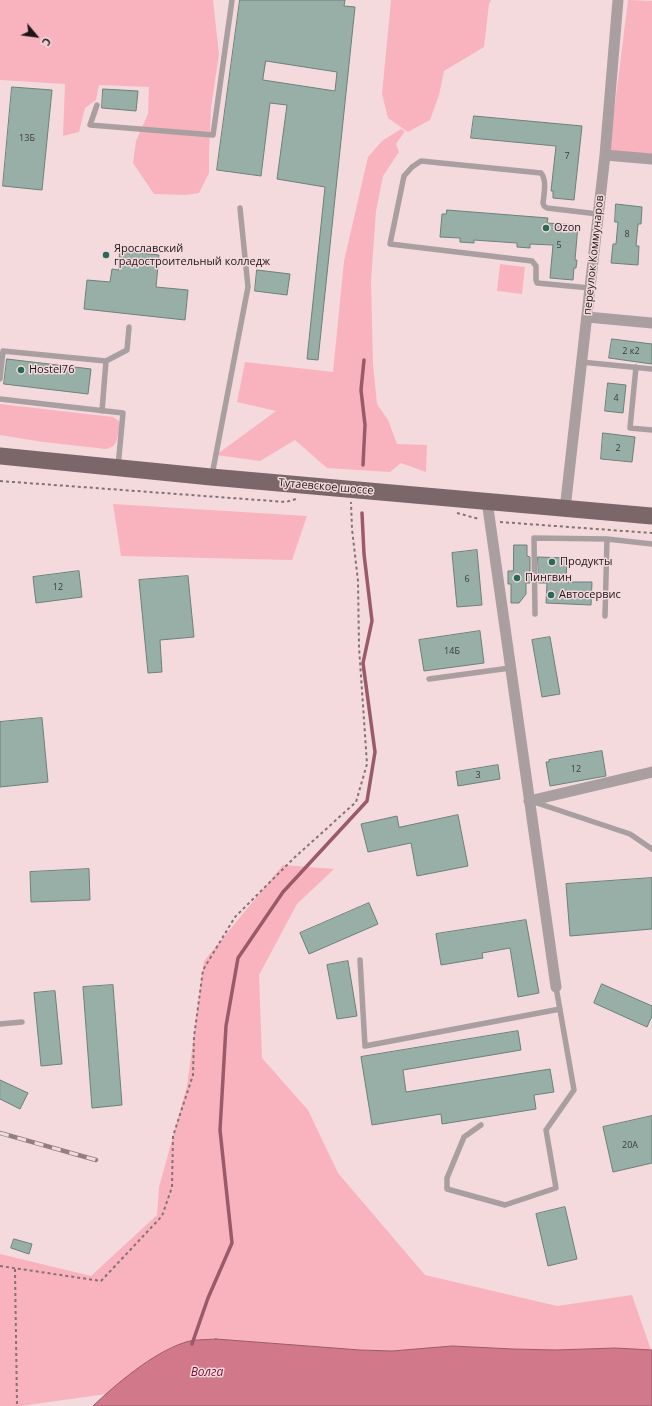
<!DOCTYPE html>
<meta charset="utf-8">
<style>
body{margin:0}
#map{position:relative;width:652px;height:1406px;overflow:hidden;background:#f4dadd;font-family:"Open Sans",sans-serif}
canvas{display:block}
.north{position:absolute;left:16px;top:16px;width:40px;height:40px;-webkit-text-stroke:3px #f4dadd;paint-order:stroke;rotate:119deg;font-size:11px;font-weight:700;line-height:16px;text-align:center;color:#1e1517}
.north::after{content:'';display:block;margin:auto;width:14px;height:18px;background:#1e1517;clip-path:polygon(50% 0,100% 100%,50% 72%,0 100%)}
</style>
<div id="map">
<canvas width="652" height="1406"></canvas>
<div class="north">С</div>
</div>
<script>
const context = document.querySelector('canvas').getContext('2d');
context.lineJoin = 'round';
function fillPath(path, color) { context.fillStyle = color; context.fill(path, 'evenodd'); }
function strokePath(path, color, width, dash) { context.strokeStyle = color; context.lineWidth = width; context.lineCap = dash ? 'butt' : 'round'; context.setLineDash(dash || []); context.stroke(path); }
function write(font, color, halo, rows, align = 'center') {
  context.font = font + ' "Open Sans",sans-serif'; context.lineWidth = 3; context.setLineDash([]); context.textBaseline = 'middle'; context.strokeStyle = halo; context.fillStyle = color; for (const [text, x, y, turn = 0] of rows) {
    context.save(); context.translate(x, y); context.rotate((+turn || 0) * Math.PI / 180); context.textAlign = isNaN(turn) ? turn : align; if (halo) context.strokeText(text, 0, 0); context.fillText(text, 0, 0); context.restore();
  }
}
fillPath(new Path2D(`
 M 0,0 L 213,0 L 219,54 L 211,108 L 209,152 L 209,173 L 199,193 L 186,195 L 154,194 L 133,163 L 136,141 L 148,114 L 149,87 L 99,85 L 96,100 L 85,108 L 79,132 L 63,136 L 65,84 L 0,80 Z
 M 391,0 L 491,0 L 489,4 L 484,47 L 444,71 L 439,95 L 430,120 L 408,132 L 388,118 L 382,94 Z
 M 628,0 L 652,1 L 652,156 L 609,152 Z
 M 401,129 L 405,131 L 396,144 L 399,152 L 383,176 L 376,211 L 371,281 L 373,364 L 377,404 L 388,420 L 397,444 L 427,445 L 426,472 L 401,463 L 390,472 L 327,468 L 295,440 L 260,461 L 216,455 L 276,411 L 237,402 L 245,362 L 333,372 L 344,261 L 368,157 L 382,141 Z
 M 500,264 L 525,267 L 522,294 L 497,291 Z
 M 0,404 L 113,417 L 119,421 C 120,426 118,439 115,444 C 113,447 109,448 106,449 L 43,442 L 0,435 Z
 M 113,504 L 307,516 L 292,560 L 121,556 Z
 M 283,865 L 334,869 L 297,904 L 259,975 L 262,1058 L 308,1110 L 338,1173 L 425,1275 L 557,1306 L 632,1295 L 651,1350 L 615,1348 L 556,1350 L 513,1349 L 452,1346 L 392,1351 L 360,1350 L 216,1339 L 193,1341 L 184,1342 L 170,1348 L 156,1356 L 106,1394 L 21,1406 L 0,1406 L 0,1254 L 91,1276 L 157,1215 L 159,1187 L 187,1086 L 204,961 Z`), '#f9b3bf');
const water = new Path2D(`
 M 216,1339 L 360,1350 L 392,1351 L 452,1346 L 513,1349 L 556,1350 L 615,1348 L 652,1350 L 652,1406 L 93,1406 C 116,1384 153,1353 183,1343 C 193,1339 206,1340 216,1339 Z`);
fillPath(water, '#d1788a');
strokePath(water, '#9b5a68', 1);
strokePath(new Path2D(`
 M 363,465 L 365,425 L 361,390 L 364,360
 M 192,1344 L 208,1298 L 232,1243 L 220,1130 L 226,1026 L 238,958 L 283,892 L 367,801 L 375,752 L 363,663 L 372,621 L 364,554 L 362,513`), '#9b5a68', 3.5);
const building = new Path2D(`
 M 240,0 L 345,0 L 344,6 L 355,7 L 318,360 L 307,359 L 325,187 L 277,179 L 287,105 L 270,103 L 261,176 L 217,170 ZM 266,61 L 337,72 L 335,91 L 263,80 Z
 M 12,87 L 52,90 L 42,190 L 3,186 Z
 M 103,89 L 138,91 L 136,111 L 102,108 Z
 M 474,116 L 582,126 L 574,200 L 553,198 L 553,191 L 551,191 L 556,146 L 471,138 Z
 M 616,204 L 642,207 L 641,224 L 638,224 L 636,246 L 639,246 L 638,265 L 611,263 L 613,244 L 616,244 L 618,222 L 615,222 Z
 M 447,210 L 548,218 L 547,223 L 578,225 L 575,260 L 577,260 L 576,268 L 574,268 L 573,280 L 550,278 L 553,245 L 530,244 L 530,248 L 517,247 L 517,243 L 474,240 L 474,243 L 460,242 L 460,238 L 440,237 L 442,214 L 446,214 Z
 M 120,251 L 159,255 L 156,287 L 188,290 L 185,320 L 84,309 L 87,280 L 110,282 L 112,269 L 118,270 Z
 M 257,270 L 290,274 L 287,295 L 255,291 Z
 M 612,339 L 652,344 L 652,364 L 609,358 Z
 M 7,359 L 91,369 L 88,394 L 4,384 Z
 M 608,383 L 626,385 L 623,413 L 605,411 Z
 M 603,433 L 635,437 L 632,462 L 601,459 Z
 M 514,545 L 527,545 L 527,556 L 530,557 L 530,583 L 526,583 L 526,594 L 519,603 L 511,603 L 511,584 L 508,584 L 508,571 L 513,571 Z
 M 477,550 L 482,605 L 457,607 L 452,553 Z
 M 538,557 L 567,558 L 566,582 L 592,582 L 591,605 L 546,603 L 547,583 L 539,583 Z
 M 79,571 L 82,597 L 36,603 L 33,577 Z
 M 188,576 L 194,637 L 160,640 L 162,672 L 148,673 L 139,580 Z
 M 480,631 L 484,663 L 424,671 L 419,640 Z
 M 550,637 L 560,694 L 542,697 L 532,640 Z
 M 42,718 L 48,782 L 0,787 L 0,722 Z
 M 602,751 L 606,776 L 550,786 L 546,762 L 549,762 L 549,760 Z
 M 498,765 L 500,779 L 458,786 L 456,772 Z
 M 458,815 L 468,866 L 417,876 L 411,843 L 368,852 L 361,824 L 397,816 L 399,827 Z
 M 89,869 L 90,900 L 31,902 L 30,872 Z
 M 652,878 L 652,929 L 570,936 L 566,884 Z
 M 369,903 L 378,924 L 309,954 L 300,933 Z
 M 526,920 L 539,993 L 518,997 L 510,948 L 482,953 L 483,958 L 441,965 L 436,934 Z
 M 348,961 L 357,1016 L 337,1019 L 327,965 Z
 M 602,984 L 652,1006 L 652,1016 L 647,1027 L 594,1003 Z
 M 113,985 L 122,1105 L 92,1108 L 83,987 Z
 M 55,991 L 62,1064 L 41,1066 L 34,993 Z
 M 518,1031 L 521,1050 L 403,1070 L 406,1092 L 550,1069 L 554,1092 L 534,1095 L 536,1109 L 442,1124 L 441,1114 L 372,1125 L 361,1057 Z
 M 0,1080 L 28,1093 L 20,1109 L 0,1099 Z
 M 652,1116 L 652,1163 L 613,1172 L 603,1127 Z
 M 565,1207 L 577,1259 L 548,1266 L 536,1214 Z
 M 14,1239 L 32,1244 L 29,1254 L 11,1248 Z`);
fillPath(building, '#97afa6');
strokePath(building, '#6a8179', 1);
strokePath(new Path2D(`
 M 0,481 L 286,502 L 296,499
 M 457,513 L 479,519
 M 500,522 L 652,533
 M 0,1266 L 101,1281 L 162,1216 L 172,1187 L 173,1136 L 193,1075 L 194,1037 L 203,970 L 235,917 L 294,858 L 356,802 L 367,764 L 359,647 L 358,581 L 352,529 L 351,502
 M 15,1269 L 17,1406`), '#837274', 2, [3, 3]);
strokePath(new Path2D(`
 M 97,105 L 90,125 L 213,135 L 232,0
 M 590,288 L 537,283 L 536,280 L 536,266 L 532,261 L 390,244 L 404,176 L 412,167 L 421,161 L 541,173 C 547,180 544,194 543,203 L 544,206 L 547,208 L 598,214
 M 581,362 L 652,369
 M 636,367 L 630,428 L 652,430
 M 0,379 L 3,351 L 106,361
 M 0,399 L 123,413 L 118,467
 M 102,411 L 106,361 L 127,350 L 129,327
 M 212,475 L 248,287 L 240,208
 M 535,614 L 534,538 L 607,539
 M 605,616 L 607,539 L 652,544
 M 429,679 L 510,668
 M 534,802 L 630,834 L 652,849
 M 360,960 L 365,1046 L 560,1009
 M 0,1024 L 22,1022
 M 481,1125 L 464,1137 L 447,1178 L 447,1189 L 505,1205 L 556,1188 L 546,1130 L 574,1090 L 556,987`), '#aa9fa0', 5.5);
strokePath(new Path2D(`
 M 605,155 L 652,159
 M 587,317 L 652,323
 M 487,501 L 556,987
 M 565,509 L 605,155 L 618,0
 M 529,801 L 652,772`), '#aa9fa0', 11);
strokePath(new Path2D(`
 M 0,456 L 211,477 L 652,516`), '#7b676a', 17);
const rail = new Path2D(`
 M 0,1133 L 96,1160`);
strokePath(rail, '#917f82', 4.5);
strokePath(rail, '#f4dadd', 3, [9]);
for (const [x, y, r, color] of [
 [546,228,4,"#296957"],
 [106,255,4,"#296957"],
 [21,370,4,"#296957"],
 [552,562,4,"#296957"],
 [517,578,4,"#296957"],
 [551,595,4,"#296957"]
]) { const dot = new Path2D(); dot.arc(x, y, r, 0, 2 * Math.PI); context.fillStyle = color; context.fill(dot); strokePath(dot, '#f4dadd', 1.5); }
write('9px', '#3c3c3b', null, [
 ["13Б",27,138],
 ["7",567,156],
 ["8",627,234],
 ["5",559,245],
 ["2 к2",631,351],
 ["4",616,398],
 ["2",618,448],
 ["6",467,579],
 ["12",58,587],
 ["14Б",452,651],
 ["12",576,769],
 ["3",478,775],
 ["20А",630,1145]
]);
write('11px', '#1e1517', '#f4dadd', [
 ["Ozon",554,228],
 ["Ярославский",114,249],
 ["градостроительный колледж",114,262],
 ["Hostel76",29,370],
 ["Продукты",560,562],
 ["Пингвин",525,578],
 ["Автосервис",559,595]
], 'left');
write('11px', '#1e1517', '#f4dadd', [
 ["переулок Коммунаров",594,255,-84],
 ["Тутаевское шоссе",326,487,5]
]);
write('italic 12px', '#7a0a34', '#f4dadd', [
 ["Волга",207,1373]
]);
</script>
